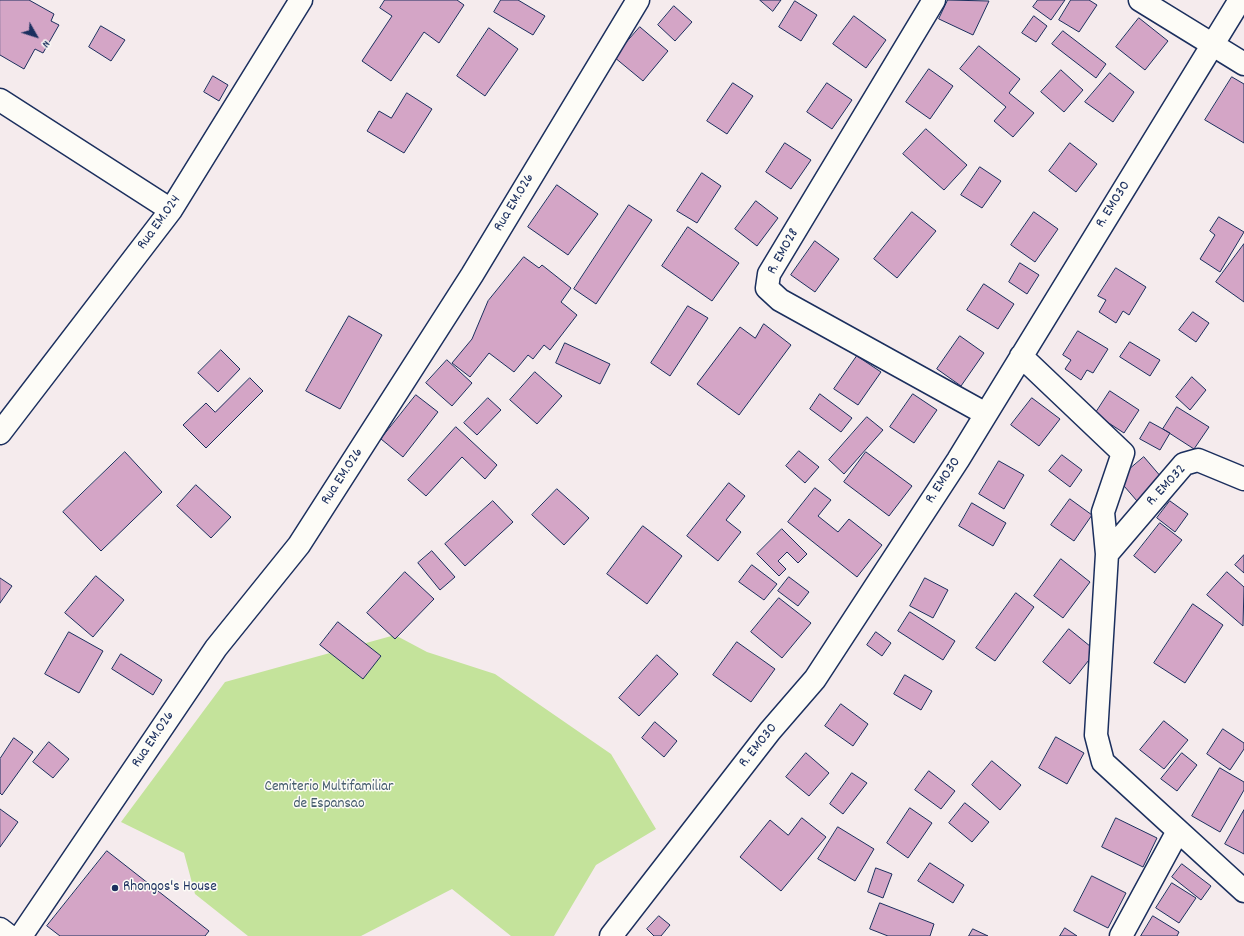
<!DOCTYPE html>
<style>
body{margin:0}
#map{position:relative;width:1244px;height:936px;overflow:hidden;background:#f5ebed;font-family:Dekko,sans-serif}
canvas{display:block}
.north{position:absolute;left:16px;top:16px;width:40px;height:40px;-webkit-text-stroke:3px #fdfcf7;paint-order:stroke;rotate:129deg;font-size:11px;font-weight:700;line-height:16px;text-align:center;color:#1b2f5e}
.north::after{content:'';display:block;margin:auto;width:14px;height:18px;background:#1b2f5e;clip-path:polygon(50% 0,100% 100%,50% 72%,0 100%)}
</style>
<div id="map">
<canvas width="1244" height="936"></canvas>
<div class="north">N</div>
</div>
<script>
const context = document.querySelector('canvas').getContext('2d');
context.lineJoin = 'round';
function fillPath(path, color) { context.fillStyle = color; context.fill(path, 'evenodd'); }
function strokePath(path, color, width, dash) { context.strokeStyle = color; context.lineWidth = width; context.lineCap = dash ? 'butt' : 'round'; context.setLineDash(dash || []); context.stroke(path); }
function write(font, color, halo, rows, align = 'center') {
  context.font = font + ' Dekko,sans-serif'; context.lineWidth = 3; context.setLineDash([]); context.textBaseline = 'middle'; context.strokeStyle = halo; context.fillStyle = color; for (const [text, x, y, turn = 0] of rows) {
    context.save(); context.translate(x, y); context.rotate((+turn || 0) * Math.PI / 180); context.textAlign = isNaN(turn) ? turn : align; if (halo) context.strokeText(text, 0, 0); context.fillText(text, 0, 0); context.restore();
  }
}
fillPath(new Path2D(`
 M 395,635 L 427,652 L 495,674 L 611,754 L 656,829 L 596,865 L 554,936 L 511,936 L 452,889 L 361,936 L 248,936 L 195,894 L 184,853 L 121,822 L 225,682 Z`), '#c4e39b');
const building = new Path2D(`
 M 0,0 L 29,0 L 54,14 L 51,21 L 59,25 L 43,53 L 35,49 L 24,69 L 0,55 Z
 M 385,0 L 457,0 L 464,5 L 439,43 L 424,32 L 391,81 L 362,61 L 392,16 L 380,8 Z
 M 501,0 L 518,0 L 545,16 L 533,35 L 494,12 Z
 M 760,0 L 781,0 L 773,11 Z
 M 948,0 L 989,1 L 973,35 L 939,19 Z
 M 1038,0 L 1065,0 L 1051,20 L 1033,7 Z
 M 1071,0 L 1089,0 L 1097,5 L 1079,32 L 1059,20 Z
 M 795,1 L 817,15 L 801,41 L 779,27 Z
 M 674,6 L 692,22 L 675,41 L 658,25 Z
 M 854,16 L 886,40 L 866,68 L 833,44 Z
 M 1034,16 L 1047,26 L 1036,42 L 1022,33 Z
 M 1139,18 L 1168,41 L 1145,70 L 1116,47 Z
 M 101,26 L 125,40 L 111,61 L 89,47 Z
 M 640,27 L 668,51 L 643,81 L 614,57 Z
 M 489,28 L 518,49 L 485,96 L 457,76 Z
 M 1063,31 L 1106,64 L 1096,78 L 1052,44 Z
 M 979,46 L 1020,79 L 1009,93 L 1034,113 L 1013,137 L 994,121 L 1006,107 L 960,69 Z
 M 929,69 L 953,86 L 930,119 L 906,102 Z
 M 1061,70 L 1083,90 L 1064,112 L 1041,92 Z
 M 1110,73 L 1134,92 L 1113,122 L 1085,102 Z
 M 213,76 L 228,85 L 219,101 L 204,92 Z
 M 1232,77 L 1244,84 L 1244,143 L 1205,120 Z
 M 733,83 L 753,96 L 727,134 L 707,121 Z
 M 827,83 L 852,100 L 832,129 L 807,112 Z
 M 407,93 L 432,109 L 404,153 L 367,131 L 379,111 L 391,118 Z
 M 926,129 L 967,165 L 944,190 L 903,154 Z
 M 785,143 L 811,160 L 791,189 L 766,172 Z
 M 1070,143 L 1097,164 L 1076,192 L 1049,171 Z
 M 980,167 L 1001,181 L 982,208 L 961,195 Z
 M 702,173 L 721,186 L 697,223 L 677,211 Z
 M 557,185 L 598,214 L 568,255 L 528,227 Z
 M 756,201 L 778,218 L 757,246 L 735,229 Z
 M 629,205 L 652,220 L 596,304 L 574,289 Z
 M 912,212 L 936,231 L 897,278 L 874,259 Z
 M 1034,212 L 1058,229 L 1035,262 L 1011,245 Z
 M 1219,217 L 1244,232 L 1220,272 L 1200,259 L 1215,235 L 1210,231 Z
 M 688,227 L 739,263 L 712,301 L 662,266 Z
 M 815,241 L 839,259 L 815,292 L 791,275 Z
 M 1244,244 L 1244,302 L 1216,282 Z
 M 524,257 L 539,268 L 542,265 L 571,288 L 561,302 L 577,315 L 550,350 L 544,345 L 533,359 L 528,355 L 514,372 L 489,353 L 470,377 L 452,363 L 472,339 L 488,301 Z
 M 1020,263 L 1039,275 L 1027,294 L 1009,282 Z
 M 1116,268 L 1146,287 L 1129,315 L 1123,311 L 1116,323 L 1099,312 L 1106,300 L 1098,296 Z
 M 984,284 L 1014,304 L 998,329 L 967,310 Z
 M 688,306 L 708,318 L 670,376 L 651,363 Z
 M 1193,312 L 1209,323 L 1196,342 L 1179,330 Z
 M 349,316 L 382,335 L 340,409 L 306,391 Z
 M 764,324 L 791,345 L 739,415 L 697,384 L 740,327 L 755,338 Z
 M 1078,331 L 1108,349 L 1093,373 L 1087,370 L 1081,380 L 1065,369 L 1071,360 L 1063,355 Z
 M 960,336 L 984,353 L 961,386 L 937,369 Z
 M 1130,342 L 1160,360 L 1150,376 L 1120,357 Z
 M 565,343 L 610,364 L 600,384 L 556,363 Z
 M 221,350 L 240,369 L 218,392 L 198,373 Z
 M 857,356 L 881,372 L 858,405 L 834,389 Z
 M 447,360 L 472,383 L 452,406 L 426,383 Z
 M 535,372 L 562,396 L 537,424 L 510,400 Z
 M 1192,377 L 1206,390 L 1190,410 L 1176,397 Z
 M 250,378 L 263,391 L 206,448 L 183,425 L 206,403 L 215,412 Z
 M 1110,391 L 1139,410 L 1124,433 L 1095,414 Z
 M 820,394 L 852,418 L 841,432 L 810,409 Z
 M 913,394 L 937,410 L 914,443 L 890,427 Z
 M 416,395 L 438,412 L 403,457 L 381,439 Z
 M 488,398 L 501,410 L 477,435 L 464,423 Z
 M 1032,398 L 1060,419 L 1039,446 L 1011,425 Z
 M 1177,407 L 1209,427 L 1194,449 L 1163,429 Z
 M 867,417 L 883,430 L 844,474 L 829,460 Z
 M 1150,422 L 1170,433 L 1160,450 L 1140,439 Z
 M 456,427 L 497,465 L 485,479 L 462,457 L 426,496 L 408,480 Z
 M 799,451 L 819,467 L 805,483 L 786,466 Z
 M 125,452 L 162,492 L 101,551 L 63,512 Z
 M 866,452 L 912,486 L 889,516 L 844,482 Z
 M 1062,455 L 1082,470 L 1070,487 L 1049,471 Z
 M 1144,457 L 1162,478 L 1137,501 L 1118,479 Z
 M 999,461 L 1024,475 L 1004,509 L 979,494 Z
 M 729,483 L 745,496 L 726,520 L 741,532 L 718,561 L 687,536 Z
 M 196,485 L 231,517 L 211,538 L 177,506 Z
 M 815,488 L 831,500 L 818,516 L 838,532 L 849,519 L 882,545 L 857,577 L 788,522 Z
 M 557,489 L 589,518 L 564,545 L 532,515 Z
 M 1070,499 L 1092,515 L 1074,541 L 1051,525 Z
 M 493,501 L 513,522 L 465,566 L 445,544 Z
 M 1170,501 L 1188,514 L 1175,532 L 1157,518 Z
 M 972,503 L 1006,523 L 993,546 L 959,526 Z
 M 1160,523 L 1182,540 L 1155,573 L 1134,556 Z
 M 643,526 L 682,556 L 647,604 L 607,574 Z
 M 782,529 L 807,554 L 798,563 L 787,552 L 778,561 L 786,569 L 779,576 L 757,554 Z
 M 432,551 L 455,577 L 440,590 L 418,563 Z
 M 1244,555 L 1244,573 L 1235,565 Z
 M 1061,559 L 1090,582 L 1063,618 L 1034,596 Z
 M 752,565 L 777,584 L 764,600 L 739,582 Z
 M 405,572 L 434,599 L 395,639 L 367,613 Z
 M 1227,572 L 1244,587 L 1243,626 L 1207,595 Z
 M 96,576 L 124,600 L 93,637 L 65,613 Z
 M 789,577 L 809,592 L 798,606 L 778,591 Z
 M 0,578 L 12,586 L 0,603 Z
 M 925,578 L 948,590 L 933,618 L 910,606 Z
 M 1016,593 L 1034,607 L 995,661 L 976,648 Z
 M 779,598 L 811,623 L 782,658 L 751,632 Z
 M 1193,604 L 1223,625 L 1185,683 L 1154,663 Z
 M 910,612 L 955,641 L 943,660 L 898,631 Z
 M 338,622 L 381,656 L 363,679 L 320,645 Z
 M 1069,629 L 1096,651 L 1070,684 L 1043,662 Z
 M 69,632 L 103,651 L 79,693 L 45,674 Z
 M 876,632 L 891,643 L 882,656 L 867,645 Z
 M 737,642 L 775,669 L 751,702 L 713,675 Z
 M 121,654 L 162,680 L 153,695 L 112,669 Z
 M 657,655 L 678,674 L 639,716 L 619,698 Z
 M 905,675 L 932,691 L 921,710 L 894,694 Z
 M 841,704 L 868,724 L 853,746 L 825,726 Z
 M 1164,721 L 1188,740 L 1164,769 L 1140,750 Z
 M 655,722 L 677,741 L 664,757 L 642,738 Z
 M 1223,729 L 1244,743 L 1244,749 L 1230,770 L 1207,754 Z
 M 1056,737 L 1084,753 L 1067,784 L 1039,768 Z
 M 14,738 L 33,752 L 2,795 L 0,793 L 0,759 Z
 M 49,742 L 69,759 L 53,778 L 33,762 Z
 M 806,753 L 829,773 L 809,796 L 786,777 Z
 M 1182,753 L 1197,765 L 1177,791 L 1161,779 Z
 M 992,761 L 1021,785 L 1000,810 L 972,785 Z
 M 1220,768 L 1244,782 L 1244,790 L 1220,832 L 1192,816 Z
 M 929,771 L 955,791 L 941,809 L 915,790 Z
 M 852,773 L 867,783 L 843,814 L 830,804 Z
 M 965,803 L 989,822 L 972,842 L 949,823 Z
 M 910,808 L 932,823 L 908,858 L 887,843 Z
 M 0,809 L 18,822 L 0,847 Z
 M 1244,810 L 1244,854 L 1225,844 Z
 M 802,818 L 826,837 L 781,891 L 740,857 L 770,820 L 788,835 Z
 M 1116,818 L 1157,838 L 1143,867 L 1102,847 Z
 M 838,827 L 874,849 L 855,881 L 818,859 Z
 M 107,851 L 209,931 L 205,936 L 60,936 L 47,926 Z
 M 930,863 L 964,885 L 953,903 L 918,881 Z
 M 1182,864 L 1211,886 L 1201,900 L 1172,877 Z
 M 876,868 L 892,874 L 883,898 L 868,892 Z
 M 1092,876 L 1126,893 L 1108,928 L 1074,911 Z
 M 1172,883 L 1196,898 L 1179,923 L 1156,908 Z
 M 880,903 L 934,924 L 930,936 L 888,936 L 870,929 Z
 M 659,916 L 670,925 L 661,936 L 654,936 L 647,929 Z
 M 1153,916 L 1179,932 L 1177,936 L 1141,936 Z
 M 1065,928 L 1077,936 L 1060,936 Z
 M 973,929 L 988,936 L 969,936 Z`);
fillPath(building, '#d4a5c6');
strokePath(building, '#1b2f5e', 1);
const minor = new Path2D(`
 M 934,0 L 769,274 L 767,288 L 780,300 L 986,414
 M 1140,0 L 1244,64
 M 0,100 L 171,210
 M 1021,356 L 1123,453 L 1103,512 L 1107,554 L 1096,735 L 1103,762 L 1244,891
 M 0,433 L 171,210 L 301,0
 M 1107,554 L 1184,464 L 1198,460 L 1244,479
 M 0,929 L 9,936
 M 21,936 L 216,648 L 299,545 L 472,275 L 638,0
 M 611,936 L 770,731 L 815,679 L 958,460 L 1240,0
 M 1121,936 L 1178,831`);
strokePath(minor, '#1b2f5e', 25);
strokePath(minor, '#fdfcf7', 22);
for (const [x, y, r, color] of [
 [115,888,4,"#1b2f5e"]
]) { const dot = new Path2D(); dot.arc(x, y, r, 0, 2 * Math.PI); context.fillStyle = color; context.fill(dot); strokePath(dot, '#fdfcf7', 1.5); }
write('15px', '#1b2f5e', '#fdfcf7', [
 ["Rua EM.026",515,203,-59],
 ["R. EM030",1114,205,-58],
 ["Rua EM.024",160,223,-54],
 ["R. EM028",784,252,-61],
 ["Rua EM.026",343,477,-57],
 ["R. EM030",944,481,-57],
 ["R. EM032",1167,486,-47],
 ["Rua EM.026",154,740,-56],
 ["R. EM030",759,746,-51]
]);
write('15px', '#455c6d', '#fdfcf7', [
 ["Cemiterio Multifamiliar",329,788],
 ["de Espansao",329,805]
]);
write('15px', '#1b2f5e', '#fdfcf7', [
 ["Rhongos's House",123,888]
], 'left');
</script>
